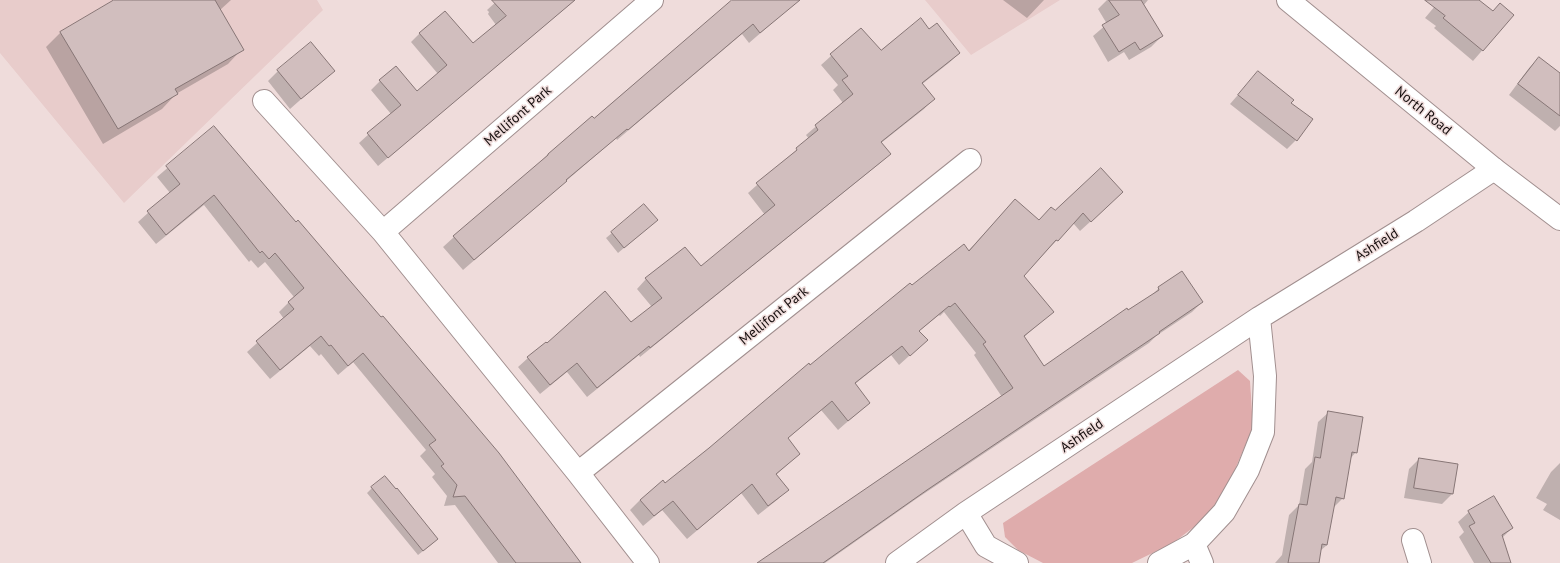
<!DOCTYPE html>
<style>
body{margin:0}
canvas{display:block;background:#efdcdb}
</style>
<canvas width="1560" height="563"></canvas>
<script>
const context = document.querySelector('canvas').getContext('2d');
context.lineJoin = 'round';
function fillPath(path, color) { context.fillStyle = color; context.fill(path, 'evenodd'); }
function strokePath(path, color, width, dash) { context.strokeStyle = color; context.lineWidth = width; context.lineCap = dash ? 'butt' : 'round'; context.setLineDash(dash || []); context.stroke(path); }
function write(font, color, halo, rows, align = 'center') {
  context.font = font + ' "PT Sans",sans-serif'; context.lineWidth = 3; context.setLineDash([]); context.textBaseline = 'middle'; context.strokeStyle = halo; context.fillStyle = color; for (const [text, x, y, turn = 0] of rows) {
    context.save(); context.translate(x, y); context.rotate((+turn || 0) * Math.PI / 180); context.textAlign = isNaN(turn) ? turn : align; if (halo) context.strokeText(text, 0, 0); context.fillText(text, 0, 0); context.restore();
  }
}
fillPath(new Path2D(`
 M 0,0 L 317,0 L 323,10 L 124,203 L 0,53 Z
 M 925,0 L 1060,0 L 971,55 Z`), '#e8cccb');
fillPath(new Path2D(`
 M 1238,370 L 1250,381 L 1253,427 L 1228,486 L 1207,517 L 1173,543 L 1132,563 L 1043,563 L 1018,550 L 1005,537 L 1003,523 Z`), '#dfacac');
fillPath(new Path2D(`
 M 116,0 L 231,0 L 220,10 L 242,49 L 228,64 L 176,94 L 162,109 L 103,144 L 46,47 L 61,32 Z
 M 498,0 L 575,0 L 378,166 L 359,143 L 391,114 L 371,90 L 380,81 L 417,92 L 438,74 L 411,42 L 420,33 L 473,45 L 496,25 L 488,14 L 489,12 L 487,10 Z
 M 733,0 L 790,0 L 794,4 L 749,43 L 742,34 L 617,140 L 616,138 L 463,270 L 443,247 L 454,237 L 538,165 L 548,154 L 594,119 Z
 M 1003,0 L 1044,0 L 1027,18 Z
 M 1107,0 L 1148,0 L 1143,6 L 1162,36 L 1151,47 L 1129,60 L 1124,52 L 1108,62 L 1093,36 L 1107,24 L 1098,9 Z
 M 1440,0 L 1478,0 L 1492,12 L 1513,15 L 1473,61 L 1434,28 L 1436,26 L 1425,18 Z
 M 861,29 L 880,52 L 929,30 L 959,53 L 950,62 L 921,85 L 933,99 L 924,109 L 881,143 L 889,154 L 880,163 L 640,357 L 639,355 L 587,397 L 567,372 L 540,394 L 518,367 L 528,358 L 631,323 L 652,307 L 637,289 L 646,279 L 700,268 L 765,215 L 748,193 L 809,139 L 806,135 L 843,103 L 833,90 L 838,85 L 821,65 Z
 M 1539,58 L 1560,74 L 1560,126 L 1555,131 L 1509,95 L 1529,68 Z
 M 278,71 L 333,71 L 290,109 L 268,81 Z
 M 1258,72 L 1290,103 L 1296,140 L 1287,149 L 1230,104 Z
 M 214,128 L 498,454 L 552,524 L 579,563 L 498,563 L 455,505 L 444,506 L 447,496 L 432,477 L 435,474 L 420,456 L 426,450 L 353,362 L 338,375 L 321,354 L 319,356 L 310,346 L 270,379 L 247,352 L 284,319 L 279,312 L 294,297 L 265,262 L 258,268 L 251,260 L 249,262 L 204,205 L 156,244 L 138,222 L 170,193 L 157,177 Z
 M 1015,200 L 1039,221 L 1055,212 L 1112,202 L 1080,231 L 1073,223 L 1023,276 L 1052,312 L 1024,337 L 1044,367 L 1149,298 L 1159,288 L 1202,302 L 1192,312 L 1156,336 L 1149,343 L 916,499 L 825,563 L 759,563 L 1002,397 L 974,355 L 976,353 L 944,312 L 940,316 L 939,315 L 919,331 L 927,340 L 899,365 L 891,355 L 855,384 L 869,403 L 838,430 L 821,410 L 787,439 L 799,454 L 776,475 L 787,490 L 777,500 L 758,515 L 741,493 L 687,539 L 662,510 L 643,526 L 630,510 L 640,500 L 663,481 L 665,484 L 912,286 L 968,251 Z
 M 644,206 L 657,220 L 618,253 L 606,238 Z
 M 1329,412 L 1356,452 L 1350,459 L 1343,498 L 1333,508 L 1327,545 L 1320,551 L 1318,563 L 1275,563 L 1282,555 L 1289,515 L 1299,505 L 1305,469 L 1312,462 L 1318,422 Z
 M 1419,459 L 1453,493 L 1442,504 L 1404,498 L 1409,469 Z
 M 1560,463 L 1560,520 L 1543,510 L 1547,504 L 1536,498 L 1551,472 Z
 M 372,488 L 432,544 L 418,555 L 367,493 Z
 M 1469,512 L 1512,528 L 1502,538 L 1510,563 L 1474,563 L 1459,537 L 1464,532 L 1458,522 Z`), '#0003');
const building = new Path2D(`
 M 114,0 L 215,0 L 244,50 L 175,89 L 178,94 L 118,129 L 60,32 Z
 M 492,0 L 575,0 L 388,158 L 367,133 L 401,105 L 379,80 L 396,66 L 417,91 L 447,65 L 419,33 L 445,11 L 473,43 L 506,16 Z
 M 732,0 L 800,0 L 760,33 L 753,24 L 628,130 L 627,129 L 566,180 L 567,181 L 474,260 L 453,236 L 548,155 L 548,154 L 592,116 L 594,118 Z
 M 1109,0 L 1141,0 L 1163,36 L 1140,50 L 1135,42 L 1119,52 L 1102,25 L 1119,15 Z
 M 1425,0 L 1479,0 L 1493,11 L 1500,3 L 1514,15 L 1483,51 L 1443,18 L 1445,16 Z
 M 921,18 L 929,29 L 937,23 L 960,53 L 922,83 L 935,99 L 881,142 L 891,154 L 650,348 L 649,346 L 597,388 L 577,363 L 550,385 L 527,357 L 546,342 L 547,343 L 605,291 L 631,322 L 662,298 L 645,278 L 685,247 L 701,266 L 775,205 L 756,183 L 797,150 L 796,148 L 818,130 L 815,125 L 853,94 L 842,80 L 848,76 L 830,54 L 861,28 L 881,50 Z
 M 311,42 L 335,71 L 301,99 L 277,70 Z
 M 1539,57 L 1560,73 L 1560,116 L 1518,84 Z
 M 1258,71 L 1294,100 L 1291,103 L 1313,119 L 1297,141 L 1238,95 Z
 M 214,126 L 296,222 L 298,220 L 381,317 L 383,316 L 499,453 L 581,563 L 516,563 L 465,496 L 453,497 L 457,485 L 441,466 L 444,464 L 429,445 L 436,440 L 363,353 L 348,366 L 331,345 L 329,346 L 321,336 L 280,370 L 256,341 L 294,309 L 288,302 L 304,288 L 275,253 L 269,259 L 262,251 L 260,253 L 214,195 L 166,235 L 147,211 L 180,184 L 166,166 Z
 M 1101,168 L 1123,192 L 1091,222 L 1083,213 L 1058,241 L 1056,240 L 1024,276 L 1054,312 L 1024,336 L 1044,366 L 1127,308 L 1128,310 L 1159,290 L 1158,287 L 1182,271 L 1203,302 L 1159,332 L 1160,333 L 927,490 L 823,563 L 757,563 L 1013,388 L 983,344 L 986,342 L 955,303 L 950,307 L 949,306 L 919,331 L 928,340 L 910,356 L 902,346 L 855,383 L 870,403 L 848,421 L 832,401 L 788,438 L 800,454 L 776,474 L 789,490 L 768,506 L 752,484 L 697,530 L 673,501 L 654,516 L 640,500 L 663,480 L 665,483 L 709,448 L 809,363 L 810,365 L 910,283 L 912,285 L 964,244 L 969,251 L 1015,199 L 1039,220 L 1051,207 L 1055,210 Z
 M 644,204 L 658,220 L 624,248 L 611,232 Z
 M 1328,411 L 1363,417 L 1357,453 L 1352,452 L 1344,499 L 1336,497 L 1327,545 L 1322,544 L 1319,563 L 1288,563 L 1299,504 L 1307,505 L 1315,457 L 1320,458 Z
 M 1419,458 L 1458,464 L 1453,494 L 1414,488 Z
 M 385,476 L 396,489 L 397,488 L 438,539 L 423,551 L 371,487 Z
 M 1494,496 L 1513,528 L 1502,535 L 1511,563 L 1491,563 L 1469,526 L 1475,523 L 1468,511 Z`);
fillPath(building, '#d1bebe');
strokePath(building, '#877676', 1);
const street = new Path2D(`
 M 264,101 L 383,232 L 578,473 L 648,563
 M 383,232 L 652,0
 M 578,473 L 970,160
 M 966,513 L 986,546 L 1017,563
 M 1413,540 L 1420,563
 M 1194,544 L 1202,563
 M 897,563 L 966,513 L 1259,318 L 1416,221 L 1494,169
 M 1159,563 L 1194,544 L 1224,512 L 1248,470 L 1263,432 L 1265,376 L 1259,318`);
const secondary = new Path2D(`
 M 1288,0 L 1494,169 L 1560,219`);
strokePath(street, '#a18f8f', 24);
strokePath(secondary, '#a18f8f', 24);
strokePath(street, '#fff', 22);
strokePath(secondary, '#fff', 22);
write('14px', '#150e0e', '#efdcdb', [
 ["North Road",1423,111,39],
 ["Mellifont Park",518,116,-41],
 ["Ashfield",1377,245,-32],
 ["Mellifont Park",774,316,-39],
 ["Ashfield",1082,436,-34]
]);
</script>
